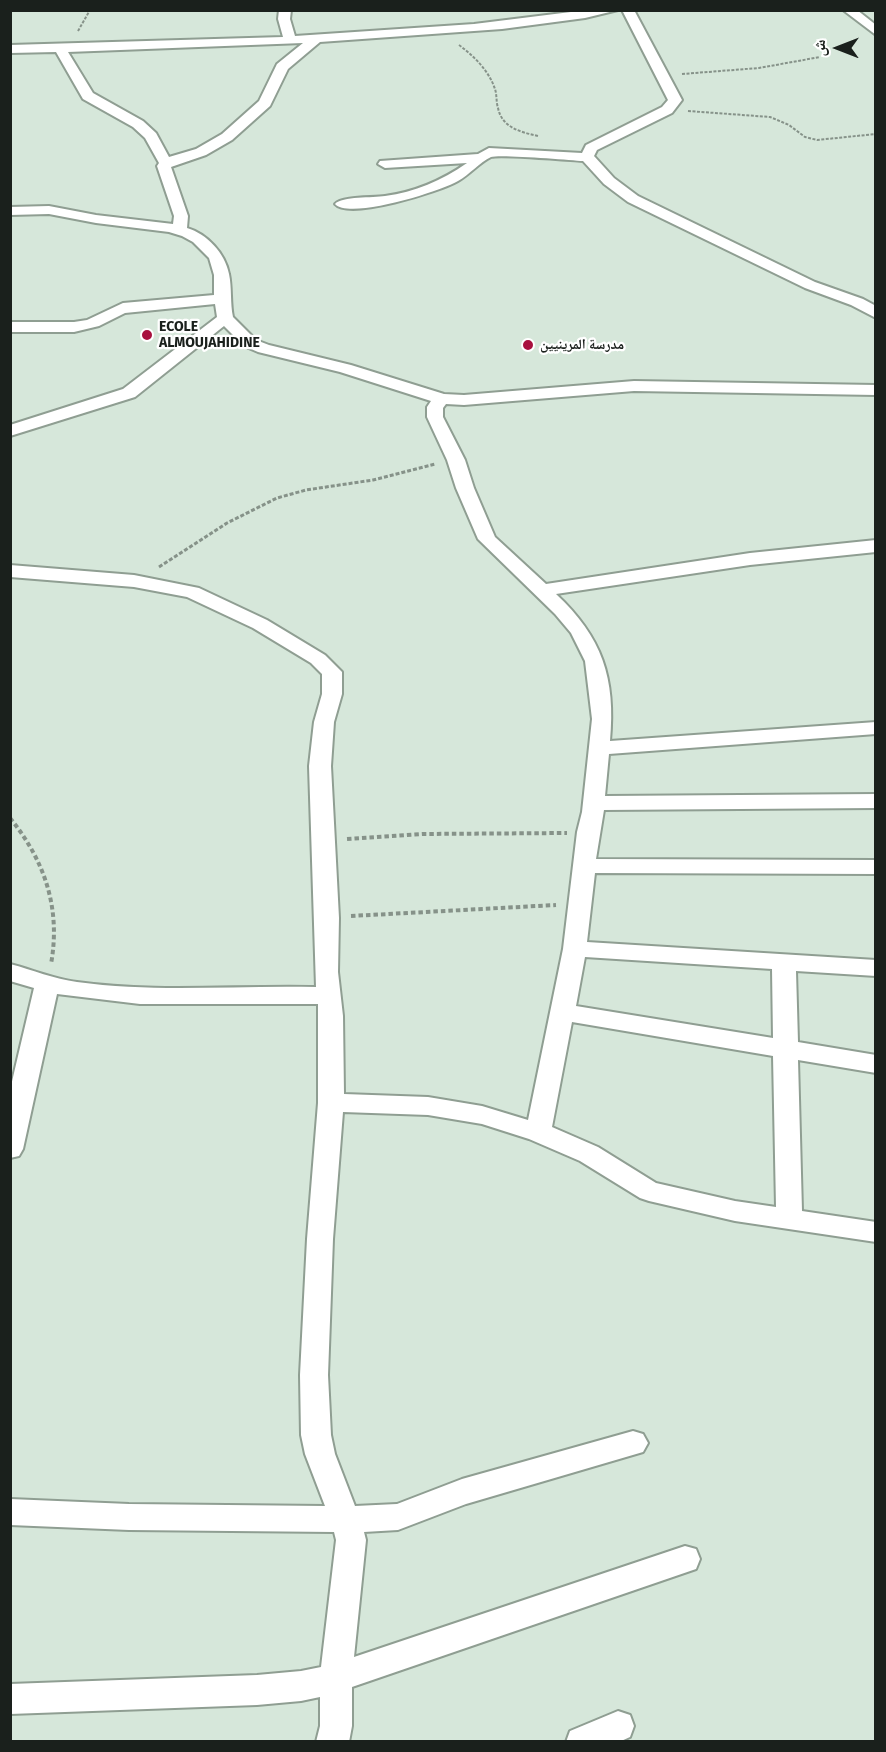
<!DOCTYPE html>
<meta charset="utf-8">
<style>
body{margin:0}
#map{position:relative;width:886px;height:1752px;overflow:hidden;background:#d6e7da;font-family:"Fira Sans","Noto Naskh Arabic",sans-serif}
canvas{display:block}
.frame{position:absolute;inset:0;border:12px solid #1a201c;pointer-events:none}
.north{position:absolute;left:808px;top:18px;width:60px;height:60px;-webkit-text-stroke:4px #fff;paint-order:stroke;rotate:270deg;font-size:16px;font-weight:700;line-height:24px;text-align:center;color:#1a201c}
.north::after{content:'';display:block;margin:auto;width:21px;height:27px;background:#1a201c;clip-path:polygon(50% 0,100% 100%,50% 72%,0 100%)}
</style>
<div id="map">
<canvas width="886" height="1752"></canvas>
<div class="frame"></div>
<div class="north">ش</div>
</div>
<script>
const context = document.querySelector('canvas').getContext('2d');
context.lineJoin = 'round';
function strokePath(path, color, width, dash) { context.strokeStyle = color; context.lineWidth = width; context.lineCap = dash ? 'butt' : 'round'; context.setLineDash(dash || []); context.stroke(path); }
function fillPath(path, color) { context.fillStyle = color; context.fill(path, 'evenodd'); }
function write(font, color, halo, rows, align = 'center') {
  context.font = font + ' "Fira Sans","Noto Naskh Arabic",sans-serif'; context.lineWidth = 4.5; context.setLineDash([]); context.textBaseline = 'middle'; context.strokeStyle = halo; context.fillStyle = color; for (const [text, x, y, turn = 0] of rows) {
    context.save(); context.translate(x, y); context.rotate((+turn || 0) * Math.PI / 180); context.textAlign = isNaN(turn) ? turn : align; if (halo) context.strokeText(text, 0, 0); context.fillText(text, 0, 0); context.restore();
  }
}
const minor = new Path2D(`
 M 279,10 L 291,10 L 290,19 L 295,36 L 474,24 L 587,10 L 618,10 L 585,18 L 502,29 L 320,42 L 288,69 L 270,106 L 232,140 L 206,155 L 171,167 L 188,216 L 187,228 C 207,234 225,253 229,274 C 232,288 230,303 233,317 L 256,340 L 269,345 L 351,365 L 444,394 L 464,395 L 634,381 L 876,385 L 876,395 L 634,391 L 464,405 L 446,404 L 443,408 L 443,417 L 465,460 L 474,488 L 495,537 L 546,584 L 750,553 L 876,540 L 876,552 L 750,565 L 556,594 C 602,637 616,678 610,741 L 876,722 L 876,734 L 609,754 L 605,796 L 876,794 L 876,808 L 604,810 L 596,859 L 876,860 L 876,874 L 595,873 L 587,942 L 876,960 L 876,976 L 796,971 L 798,1042 L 876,1055 L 876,1073 L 798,1060 L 802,1211 L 876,1222 L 876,1242 L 735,1221 L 649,1201 L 640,1198 L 580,1161 L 529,1139 L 482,1124 L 428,1115 L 343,1112 L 333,1239 L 328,1375 L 331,1435 L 335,1454 L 355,1506 L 397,1504 L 462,1479 L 633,1431 L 643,1434 L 648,1443 L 643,1452 L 466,1504 L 398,1530 L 364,1532 L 366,1540 L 354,1657 L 685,1546 L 696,1549 L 700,1559 L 696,1569 L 352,1687 L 352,1726 L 349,1742 L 316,1742 L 320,1726 L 320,1697 L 301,1701 L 257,1705 L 10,1714 L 10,1684 L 257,1675 L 301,1671 L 321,1667 L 336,1540 L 334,1532 L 129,1530 L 10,1525 L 10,1499 L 129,1504 L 325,1506 L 305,1454 L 301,1435 L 300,1375 L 307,1239 L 318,1103 L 318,1004 L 140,1004 L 57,994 L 23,1149 L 19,1156 L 10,1158 L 10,1090 L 34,988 L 10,981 L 10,964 C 33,970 54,979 77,982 C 156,993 236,985 316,987 L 309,766 L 314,722 L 322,694 L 322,674 L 311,663 L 253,628 L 187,597 L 134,587 L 10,577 L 10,565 L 134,575 L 199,588 L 267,620 L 325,655 L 342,672 L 342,694 L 334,722 L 331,766 L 339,918 L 338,972 L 343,1016 L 344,1094 L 428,1097 L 482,1106 L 528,1120 L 563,949 L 577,832 L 582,812 L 592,719 L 585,661 L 571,633 L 555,614 L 478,539 L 456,488 L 447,460 L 427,417 L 427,407 L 431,401 L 340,372 L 258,352 L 244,346 L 224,326 L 135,397 L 10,436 L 10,425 L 123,389 L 217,317 L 215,304 L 125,313 L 99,326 L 74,332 L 10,332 L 10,322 L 74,322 L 87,320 L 123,303 L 214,295 L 214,275 L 209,258 L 193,242 L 182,236 L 169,232 L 96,223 L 49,214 L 10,215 L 10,207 L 49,206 L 96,215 L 173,224 L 174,216 L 157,166 L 159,163 L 145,138 L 133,127 L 83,99 L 56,52 L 10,53 L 10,45 L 283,37 L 278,19 ZM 303,43 L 277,64 L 259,101 L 222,134 L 196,149 L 169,157 L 156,133 L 143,121 L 93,93 L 68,52 ZM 585,957 L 772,969 L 773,1038 L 576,1006 ZM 572,1022 L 773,1056 L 776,1207 L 735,1201 L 656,1183 L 598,1147 L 552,1127 Z
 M 622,10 L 634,10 L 682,100 L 672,113 L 597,150 L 594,156 L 614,178 L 638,196 L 815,282 L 863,299 L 876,306 L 876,318 L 851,305 L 805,288 L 628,202 L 604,184 L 583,161 C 569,160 499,154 491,157 C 480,162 469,175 458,181 C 439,192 349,220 335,204 C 342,196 373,198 385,196 C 415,192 441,181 467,163 L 385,168 L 378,164 L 380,161 L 478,154 L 489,148 L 582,153 L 586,145 L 662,107 L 668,100 Z
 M 843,10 L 857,10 L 876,25 L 876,35 Z
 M 618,1711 L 630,1715 L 634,1726 L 630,1737 L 619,1742 L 566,1742 L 570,1731 Z`);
strokePath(minor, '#8f9e92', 4);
strokePath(new Path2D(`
 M 78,31 L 90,10
 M 459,45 C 474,56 489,71 495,89 C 497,95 496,102 498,108 C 502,128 521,132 538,136
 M 682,74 L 759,68 L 820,57
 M 688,111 L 770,117 L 789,125 L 805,137 L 817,140 L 876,134`), '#869289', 2, [3, 1.5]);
strokePath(new Path2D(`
 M 159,567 L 227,523 L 277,498 L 306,490 L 373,480 L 435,464`), '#869289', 3, [4, 2]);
strokePath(new Path2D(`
 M 10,818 C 45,861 61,909 51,964
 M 347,839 L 422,834 L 567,833
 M 351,916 L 556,905`), '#869289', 4, [4.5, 3]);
fillPath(minor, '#fff');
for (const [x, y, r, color] of [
 [147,335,6,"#a8103e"],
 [528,345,6,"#a8103e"]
]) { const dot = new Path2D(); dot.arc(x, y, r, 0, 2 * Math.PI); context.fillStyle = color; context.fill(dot); strokePath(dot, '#fff', 2); }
write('bold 14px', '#1a201c', '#fff', [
 ["ECOLE",159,327],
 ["ALMOUJAHIDINE",159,343],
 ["مدرسة المرينيين",540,345]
], 'left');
</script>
